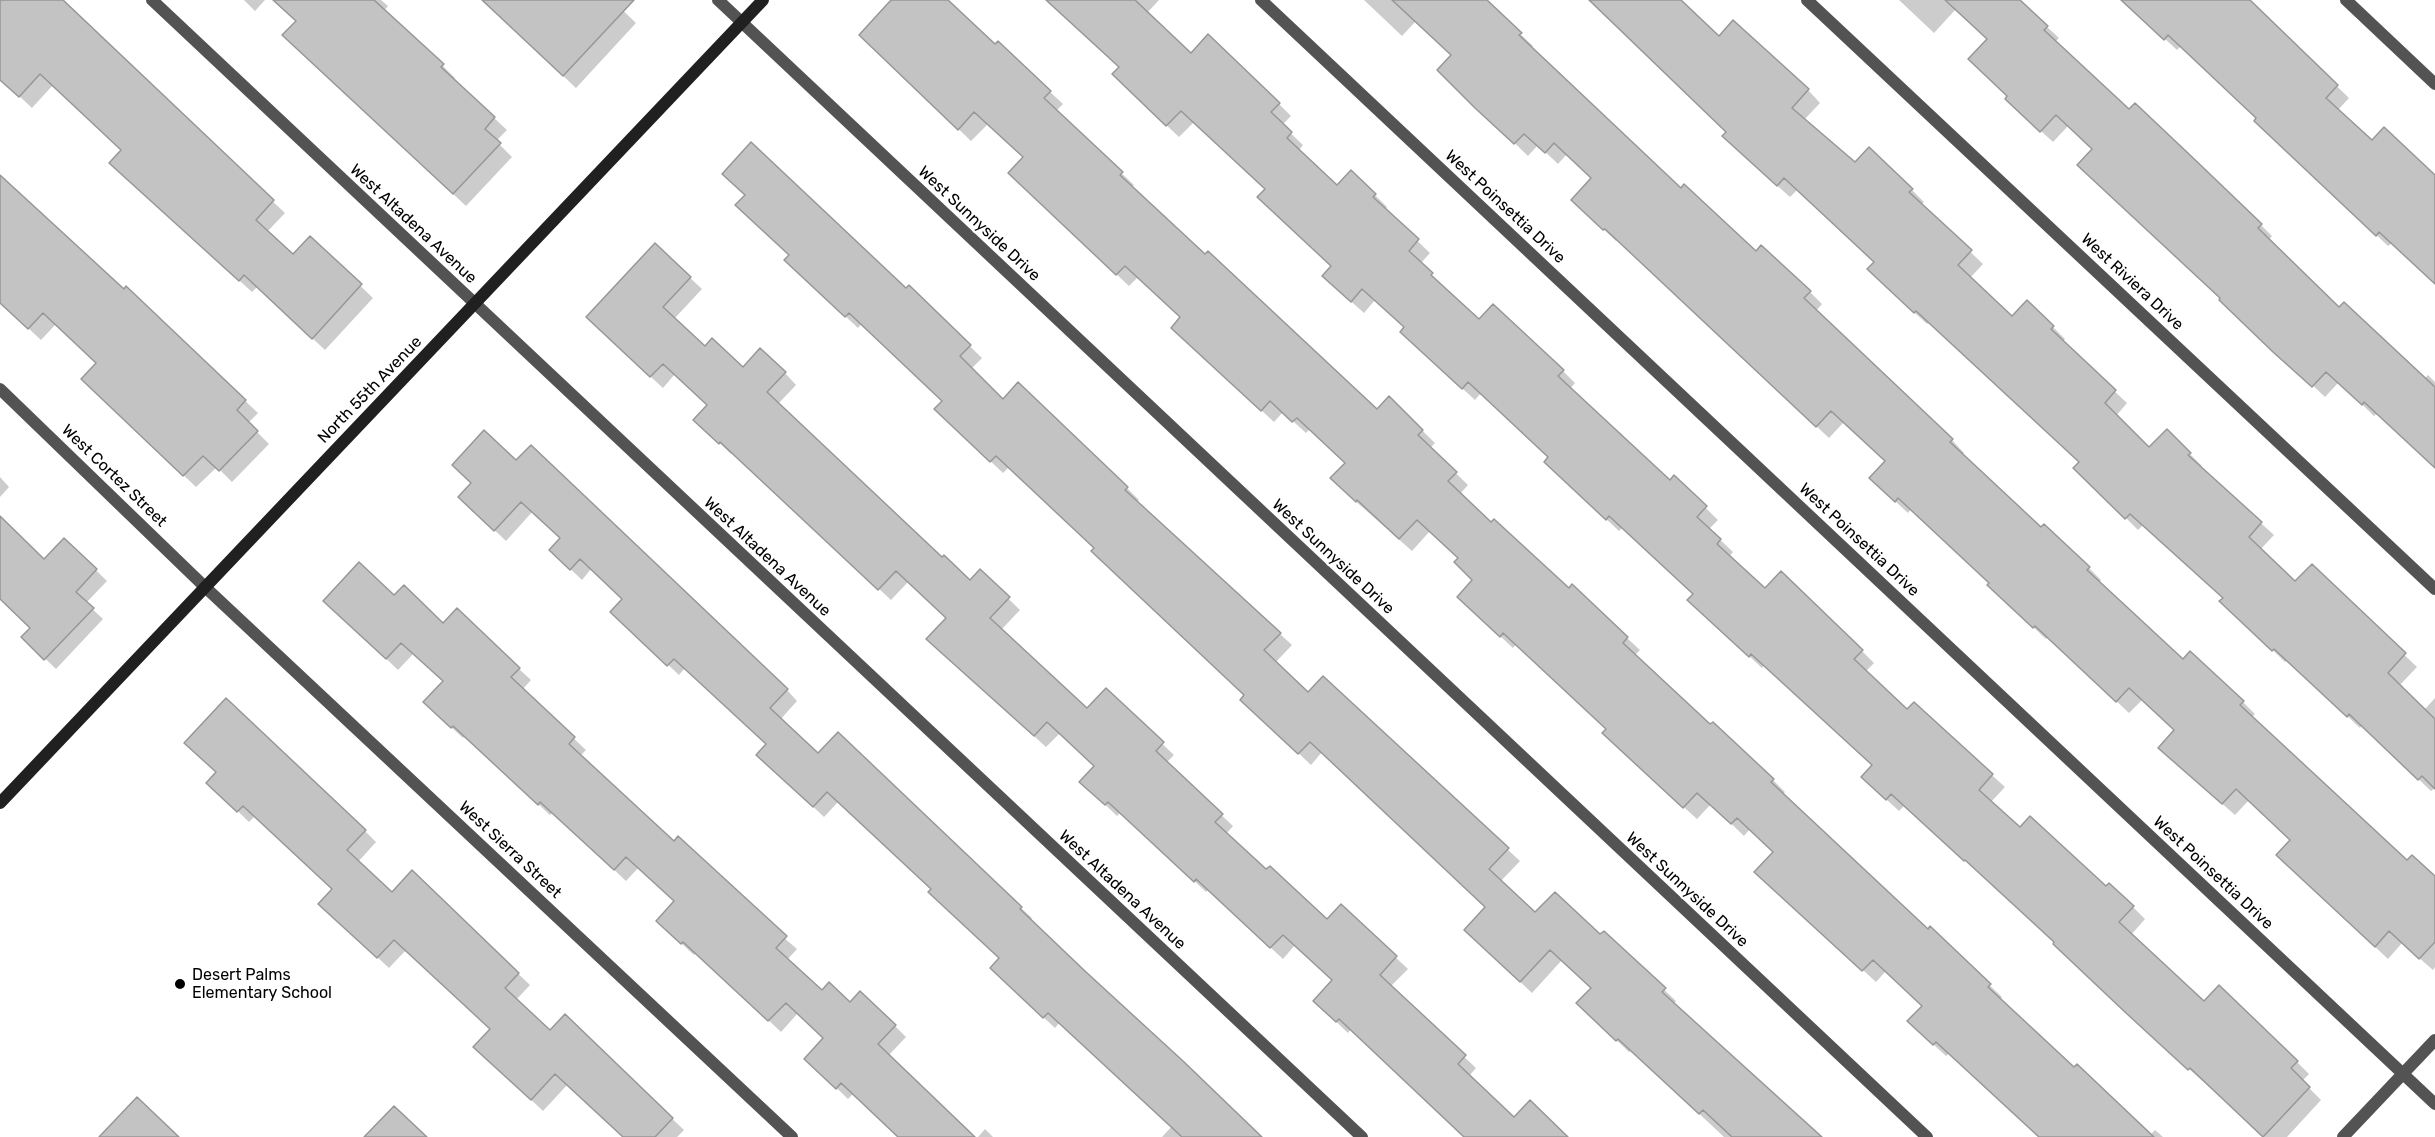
<!DOCTYPE html>
<style>
body{margin:0}
canvas{display:block;background:#fff}
</style>
<canvas width="2435" height="1137"></canvas>
<script>
const context = document.querySelector('canvas').getContext('2d');
context.lineJoin = 'round';
function fillPath(path, color) { context.fillStyle = color; context.fill(path, 'evenodd'); }
function strokePath(path, color, width, dash) { context.strokeStyle = color; context.lineWidth = width; context.lineCap = dash ? 'butt' : 'round'; context.setLineDash(dash || []); context.stroke(path); }
function write(font, color, halo, rows, align = 'center') {
  context.font = font + ' Rubik,sans-serif'; context.lineWidth = 4.5; context.setLineDash([]); context.textBaseline = 'middle'; context.strokeStyle = halo; context.fillStyle = color; for (const [text, x, y, turn = 0] of rows) {
    context.save(); context.translate(x, y); context.rotate((+turn || 0) * Math.PI / 180); context.textAlign = isNaN(turn) ? turn : align; if (halo) context.strokeText(text, 0, 0); context.fillText(text, 0, 0); context.restore();
  }
}
fillPath(new Path2D(`
 M 0,0 L 60,0 L 285,213 L 267,232 L 293,256 L 310,238 L 373,298 L 325,350 L 257,287 L 252,292 L 123,175 L 123,150 L 53,85 L 32,108 L 0,78 Z
 M 244,0 L 265,0 L 255,11 Z
 M 274,0 L 381,0 L 388,6 L 384,11 L 443,66 L 455,78 L 453,80 L 507,130 L 496,141 L 512,157 L 466,206 L 297,48 L 297,22 Z
 M 482,0 L 612,0 L 636,23 L 576,88 Z
 M 894,0 L 946,0 L 995,46 L 998,43 L 1063,104 L 1056,111 L 1134,185 L 1131,188 L 1377,411 L 1389,398 L 1435,443 L 1430,448 L 1468,485 L 1460,494 L 1569,590 L 1572,586 L 1627,638 L 1640,650 L 1634,656 L 1711,727 L 1773,780 L 1785,792 L 1782,795 L 1928,931 L 1930,929 L 2002,997 L 2000,1000 L 2074,1069 L 2150,1135 L 2155,1130 L 2163,1137 L 2040,1137 L 1950,1053 L 1946,1056 L 1922,1034 L 1923,1006 L 1886,971 L 1876,982 L 1769,884 L 1775,852 L 1750,829 L 1744,836 L 1711,804 L 1697,819 L 1616,746 L 1607,729 L 1516,644 L 1513,648 L 1471,609 L 1474,580 L 1459,558 L 1430,531 L 1412,551 L 1344,491 L 1346,463 L 1310,429 L 1306,433 L 1283,412 L 1274,422 L 1185,340 L 1182,318 L 1138,277 L 1129,286 L 1022,185 L 1024,158 L 988,124 L 971,141 L 873,47 Z
 M 1047,0 L 1159,0 L 1147,13 L 1191,55 L 1279,104 L 1291,116 L 1282,125 L 1303,145 L 1299,150 L 1337,187 L 1375,195 L 1387,207 L 1385,210 L 1430,253 L 1420,264 L 1443,288 L 1479,321 L 1563,371 L 1575,383 L 1570,389 L 1670,482 L 1674,477 L 1718,520 L 1709,529 L 1733,552 L 1729,557 L 1765,590 L 1862,651 L 1874,663 L 1865,672 L 1907,711 L 1914,704 L 2005,787 L 1991,802 L 2020,830 L 2133,907 L 2145,919 L 2131,935 L 2204,1003 L 2297,1062 L 2309,1074 L 2302,1081 L 2321,1100 L 2287,1137 L 2265,1137 L 2140,1025 L 2056,942 L 1905,805 L 1899,811 L 1875,789 L 1873,766 L 1764,665 L 1762,668 L 1702,612 L 1694,595 L 1622,528 L 1619,531 L 1558,474 L 1550,458 L 1481,393 L 1475,400 L 1414,344 L 1405,328 L 1375,300 L 1364,313 L 1336,288 L 1333,267 L 1267,190 L 1194,122 L 1179,137 L 1126,87 L 1120,68 Z
 M 1364,0 L 1484,0 L 1533,46 L 1531,48 L 1681,190 L 1756,253 L 1810,292 L 1822,304 L 1816,311 L 1952,440 L 1964,453 L 1962,455 L 2041,529 L 2089,568 L 2101,580 L 2099,583 L 2183,661 L 2243,702 L 2255,714 L 2251,718 L 2408,862 L 2435,878 L 2435,967 L 2433,970 L 2402,943 L 2388,959 L 2290,867 L 2292,840 L 2249,800 L 2235,815 L 2172,760 L 2176,730 L 2143,699 L 2129,713 L 2048,637 L 2046,639 L 2001,597 L 1990,583 L 1911,509 L 1908,513 L 1883,490 L 1886,461 L 1844,422 L 1829,438 L 1618,240 L 1616,241 L 1585,212 L 1593,178 L 1567,154 L 1558,164 L 1538,145 L 1528,156 L 1439,70 L 1453,56 L 1416,21 L 1402,36 Z
 M 1590,0 L 1678,0 L 1723,42 L 1808,90 L 1820,103 L 1804,120 L 1855,165 L 1912,190 L 1924,202 L 1921,205 L 1983,264 L 1970,278 L 2012,318 L 2053,327 L 2065,339 L 2062,342 L 2127,403 L 2116,416 L 2149,449 L 2167,431 L 2202,466 L 2200,468 L 2274,535 L 2260,550 L 2295,583 L 2312,566 L 2417,667 L 2399,686 L 2424,710 L 2435,698 L 2435,788 L 2431,791 L 2362,725 L 2360,728 L 2287,660 L 2285,662 L 2222,601 L 2224,598 L 2143,525 L 2138,530 L 2076,468 L 2081,463 L 1929,322 L 1927,324 L 1881,282 L 1875,263 L 1797,190 L 1790,197 L 1736,149 L 1728,132 Z
 M 1899,0 L 2018,0 L 2059,38 L 2055,42 L 2129,111 L 2261,225 L 2272,236 L 2268,241 L 2340,309 L 2424,379 L 2428,375 L 2435,382 L 2435,467 L 2377,413 L 2374,416 L 2339,382 L 2325,397 L 2091,176 L 2094,149 L 2069,125 L 2053,142 L 2018,110 L 2009,96 L 1988,39 L 1956,9 L 1934,33 Z
 M 2123,0 L 2248,0 L 2349,98 L 2338,110 L 2372,142 L 2435,177 L 2435,283 L 2392,243 L 2388,246 L 2268,132 L 2258,118 L 2181,46 L 2177,50 Z
 M 0,175 L 124,291 L 126,288 L 258,413 L 248,423 L 269,444 L 232,482 L 217,467 L 196,487 L 95,391 L 98,363 L 56,324 L 41,340 L 0,302 Z
 M 655,245 L 702,289 L 674,319 L 705,348 L 743,369 L 785,373 L 796,385 L 778,404 L 942,559 L 970,582 L 980,571 L 1020,610 L 1001,630 L 1087,710 L 1106,690 L 1174,755 L 1166,763 L 1233,826 L 1226,834 L 1266,871 L 1327,921 L 1341,906 L 1408,969 L 1390,987 L 1476,1068 L 1469,1076 L 1515,1119 L 1566,1137 L 1465,1137 L 1351,1029 L 1348,1033 L 1326,1012 L 1333,981 L 1295,945 L 1283,959 L 1208,890 L 1206,892 L 1121,812 L 1117,816 L 1093,793 L 1096,766 L 1060,733 L 1046,747 L 940,651 L 948,619 L 908,582 L 891,600 L 733,453 L 731,454 L 707,431 L 709,405 L 675,374 L 663,388 L 599,329 Z
 M 798,272 L 906,291 L 909,287 L 982,358 L 971,369 L 1003,401 L 1018,385 L 1127,488 L 1139,500 L 1136,502 L 1292,645 L 1275,663 L 1309,694 L 1323,678 L 1520,861 L 1500,882 L 1535,915 L 1600,936 L 1604,933 L 1676,1001 L 1673,1004 L 1818,1137 L 1724,1137 L 1631,1050 L 1629,1052 L 1590,1015 L 1592,988 L 1562,960 L 1532,993 L 1478,942 L 1487,908 L 1322,752 L 1311,765 L 1254,711 L 1246,696 L 1096,548 L 1009,467 L 1003,473 L 948,421 L 943,402 L 862,323 L 858,328 Z
 M 516,462 L 787,690 L 797,701 L 780,720 L 818,756 L 1021,908 L 1032,918 L 1030,920 L 1260,1137 L 1162,1137 L 1172,1126 L 1060,1022 L 1055,1028 L 1002,979 L 1001,958 L 932,890 L 838,802 L 824,817 L 769,765 L 767,745 L 685,668 L 679,675 L 623,623 L 624,599 L 591,569 L 582,580 L 562,561 L 562,538 L 533,511 L 506,541 L 460,497 Z
 M 0,477 L 9,487 L 0,497 Z
 M 0,518 L 44,561 L 65,540 L 107,581 L 86,603 L 103,619 L 56,669 L 23,637 L 32,628 L 0,598 Z
 M 394,597 L 519,669 L 531,680 L 522,690 L 586,750 L 580,756 L 674,843 L 797,949 L 787,960 L 822,992 L 895,1026 L 906,1037 L 888,1056 L 973,1137 L 900,1137 L 854,1093 L 848,1099 L 818,1070 L 825,1038 L 798,1013 L 781,1032 L 696,952 L 694,955 L 669,932 L 676,902 L 639,867 L 626,881 L 553,812 L 550,815 L 465,736 L 463,738 L 437,714 L 444,682 L 414,653 L 398,670 L 337,612 Z
 M 220,794 L 365,831 L 376,842 L 358,862 L 392,894 L 412,872 L 530,985 L 516,1000 L 550,1032 L 565,1016 L 684,1130 L 677,1137 L 624,1137 L 568,1084 L 543,1111 L 487,1058 L 492,1030 L 406,950 L 389,968 L 332,915 L 334,889 L 255,816 L 249,822 Z
 M 985,1129 L 993,1137 L 978,1137 Z`), '#0003');
const building = new Path2D(`
 M 0,0 L 63,0 L 274,200 L 256,220 L 293,254 L 310,236 L 362,284 L 312,339 L 244,275 L 239,281 L 109,163 L 121,150 L 40,74 L 19,97 L 0,80 Z
 M 273,0 L 374,0 L 444,64 L 441,67 L 495,117 L 485,129 L 501,143 L 453,194 L 282,35 L 296,21 Z
 M 482,0 L 634,0 L 563,76 Z
 M 891,0 L 948,0 L 995,44 L 998,41 L 1051,91 L 1044,98 L 1123,172 L 1120,175 L 1205,254 L 1208,251 L 1377,409 L 1389,396 L 1423,430 L 1418,435 L 1457,472 L 1448,481 L 1491,522 L 1494,519 L 1569,588 L 1572,584 L 1628,637 L 1623,643 L 1710,724 L 1713,722 L 1774,779 L 1771,782 L 1928,929 L 1930,926 L 1991,984 L 1988,987 L 2074,1067 L 2077,1064 L 2154,1137 L 2039,1137 L 1936,1042 L 1933,1045 L 1907,1021 L 1922,1006 L 1873,960 L 1862,971 L 1754,872 L 1773,852 L 1737,818 L 1731,824 L 1697,793 L 1683,808 L 1602,733 L 1606,729 L 1503,633 L 1500,637 L 1457,597 L 1472,580 L 1454,562 L 1458,558 L 1417,520 L 1399,539 L 1357,500 L 1356,502 L 1330,478 L 1345,463 L 1297,418 L 1292,422 L 1270,401 L 1261,411 L 1171,328 L 1180,317 L 1125,266 L 1116,275 L 1008,173 L 1023,157 L 974,112 L 958,130 L 859,35 Z
 M 1046,0 L 1135,0 L 1191,53 L 1208,34 L 1280,103 L 1271,112 L 1292,132 L 1287,138 L 1337,185 L 1351,170 L 1376,194 L 1373,197 L 1419,239 L 1409,251 L 1433,273 L 1431,275 L 1479,319 L 1493,304 L 1564,370 L 1558,376 L 1670,480 L 1674,475 L 1707,506 L 1697,517 L 1721,539 L 1717,544 L 1765,588 L 1781,571 L 1863,650 L 1854,659 L 1907,709 L 1914,702 L 1993,774 L 1979,790 L 2020,827 L 2030,816 L 2106,886 L 2109,883 L 2134,906 L 2119,922 L 2204,1001 L 2219,985 L 2298,1061 L 2291,1068 L 2310,1087 L 2263,1137 L 2190,1068 L 2188,1070 L 2126,1013 L 2053,944 L 2054,942 L 1965,860 L 1964,861 L 1891,794 L 1886,800 L 1861,777 L 1872,765 L 1751,654 L 1749,657 L 1687,600 L 1693,594 L 1609,516 L 1606,520 L 1544,462 L 1548,457 L 1468,382 L 1462,389 L 1400,332 L 1404,327 L 1362,289 L 1351,302 L 1322,276 L 1331,266 L 1257,197 L 1265,189 L 1181,111 L 1166,126 L 1112,74 L 1119,67 Z
 M 1392,0 L 1487,0 L 1522,33 L 1519,35 L 1681,188 L 1684,184 L 1756,251 L 1761,245 L 1811,291 L 1804,298 L 1953,439 L 1950,442 L 2041,527 L 2044,524 L 2090,567 L 2087,570 L 2183,659 L 2190,651 L 2244,701 L 2240,705 L 2407,860 L 2412,855 L 2435,876 L 2435,942 L 2419,959 L 2389,931 L 2375,947 L 2276,855 L 2290,840 L 2236,789 L 2222,804 L 2158,748 L 2174,730 L 2129,688 L 2116,702 L 2035,626 L 2033,628 L 1987,585 L 1989,583 L 1898,498 L 1895,502 L 1869,478 L 1885,461 L 1831,411 L 1816,427 L 1605,229 L 1603,230 L 1571,200 L 1591,178 L 1554,143 L 1545,153 L 1524,134 L 1514,144 L 1475,108 L 1437,70 L 1451,55 Z
 M 1589,0 L 1681,0 L 1719,36 L 1733,20 L 1809,89 L 1792,108 L 1855,162 L 1869,147 L 1913,189 L 1909,192 L 1972,250 L 1958,265 L 2012,316 L 2027,300 L 2054,326 L 2051,329 L 2116,390 L 2105,403 L 2149,447 L 2167,429 L 2191,453 L 2188,455 L 2262,522 L 2249,537 L 2295,581 L 2312,564 L 2406,653 L 2388,673 L 2435,719 L 2435,789 L 2422,776 L 2418,780 L 2349,714 L 2347,717 L 2274,649 L 2272,651 L 2219,601 L 2223,598 L 2130,514 L 2125,519 L 2073,468 L 2079,462 L 1916,311 L 1914,313 L 1867,269 L 1874,262 L 1784,178 L 1777,186 L 1722,136 L 1726,132 Z
 M 1945,0 L 2020,0 L 2048,26 L 2044,30 L 2129,109 L 2135,103 L 2190,155 L 2262,224 L 2258,228 L 2339,307 L 2344,302 L 2435,387 L 2435,468 L 2364,402 L 2362,405 L 2326,372 L 2312,387 L 2273,352 L 2219,300 L 2220,298 L 2077,165 L 2092,149 L 2056,115 L 2040,132 L 2005,99 L 2007,96 L 1968,59 L 1987,39 Z
 M 2121,0 L 2250,0 L 2338,85 L 2326,98 L 2372,140 L 2384,127 L 2435,175 L 2435,284 L 2379,232 L 2376,236 L 2254,121 L 2256,118 L 2168,35 L 2164,40 Z
 M 751,142 L 906,288 L 909,285 L 971,345 L 960,356 L 1003,399 L 1018,382 L 1128,487 L 1125,490 L 1281,633 L 1264,650 L 1308,692 L 1323,676 L 1509,848 L 1489,869 L 1535,912 L 1555,892 L 1600,934 L 1604,931 L 1666,988 L 1662,992 L 1822,1137 L 1732,1137 L 1703,1110 L 1699,1114 L 1618,1039 L 1616,1041 L 1576,1003 L 1591,988 L 1550,950 L 1520,982 L 1464,930 L 1485,907 L 1310,742 L 1298,754 L 1240,700 L 1244,695 L 1091,551 L 1094,548 L 996,456 L 990,462 L 934,409 L 942,401 L 849,313 L 845,317 L 784,260 L 789,255 L 735,205 L 745,195 L 722,174 Z
 M 0,175 L 124,289 L 126,286 L 246,400 L 237,410 L 258,431 L 219,471 L 203,456 L 183,476 L 81,379 L 96,363 L 43,313 L 28,329 L 0,303 Z
 M 655,243 L 691,277 L 663,307 L 705,346 L 712,338 L 743,367 L 760,348 L 786,372 L 767,392 L 942,557 L 944,555 L 970,580 L 980,569 L 1010,597 L 990,618 L 1087,708 L 1106,688 L 1164,742 L 1156,751 L 1223,814 L 1215,822 L 1266,869 L 1270,866 L 1327,919 L 1341,904 L 1397,956 L 1380,975 L 1466,1055 L 1458,1064 L 1514,1117 L 1530,1100 L 1568,1137 L 1464,1137 L 1339,1019 L 1336,1022 L 1313,1001 L 1332,980 L 1283,935 L 1270,948 L 1196,879 L 1194,882 L 1108,802 L 1105,805 L 1079,782 L 1094,766 L 1047,722 L 1034,736 L 926,639 L 946,618 L 896,571 L 878,590 L 720,442 L 719,444 L 693,420 L 707,405 L 663,364 L 650,377 L 586,317 Z
 M 484,430 L 516,460 L 531,445 L 788,689 L 770,708 L 818,753 L 838,732 L 1022,907 L 1020,909 L 1086,972 L 1183,1061 L 1262,1137 L 1182,1137 L 1048,1013 L 1043,1018 L 990,968 L 999,958 L 928,892 L 931,889 L 827,792 L 813,807 L 756,755 L 766,744 L 674,659 L 667,666 L 610,612 L 622,599 L 580,559 L 570,570 L 549,550 L 560,538 L 521,502 L 494,531 L 458,497 L 471,483 L 452,465 Z
 M 0,516 L 44,559 L 64,538 L 97,569 L 76,592 L 94,608 L 44,660 L 21,637 L 30,628 L 0,599 Z
 M 359,562 L 394,595 L 404,585 L 443,623 L 457,608 L 520,668 L 511,677 L 575,737 L 569,744 L 674,841 L 678,836 L 787,936 L 776,948 L 822,990 L 829,982 L 850,1002 L 860,991 L 896,1025 L 878,1044 L 975,1137 L 898,1137 L 841,1083 L 836,1089 L 804,1059 L 823,1038 L 786,1003 L 768,1021 L 683,942 L 681,944 L 656,921 L 674,901 L 626,857 L 614,870 L 540,802 L 538,805 L 453,726 L 451,728 L 423,702 L 443,681 L 401,643 L 386,659 L 323,601 Z
 M 226,698 L 366,830 L 347,850 L 392,892 L 412,870 L 519,973 L 505,988 L 550,1030 L 565,1014 L 673,1118 L 655,1137 L 623,1137 L 555,1074 L 531,1100 L 473,1047 L 490,1029 L 394,940 L 377,958 L 318,904 L 332,889 L 243,806 L 237,812 L 206,783 L 216,772 L 184,743 Z
 M 137,1097 L 179,1137 L 99,1137 Z
 M 394,1106 L 427,1137 L 364,1137 Z`);
fillPath(building, '#c3c3c3');
strokePath(building, '#979797', 1.5);
strokePath(new Path2D(`
 M 152,0 L 1362,1137
 M 718,0 L 1927,1137
 M 1261,0 L 2435,1104
 M 1807,0 L 2435,589
 M 2346,0 L 2435,84
 M 0,389 L 205,587 L 792,1137
 M 2343,1137 L 2435,1040`), '#535353', 12);
strokePath(new Path2D(`
 M 0,803 L 763,0`), '#202020', 12);
for (const [x, y, r, color] of [
 [180,984,6,"#000"]
]) { const dot = new Path2D(); dot.arc(x, y, r, 0, 2 * Math.PI); context.fillStyle = color; context.fill(dot); strokePath(dot, '#fff', 2); }
write('16px', '#000', '#fff', [
 ["West Poinsettia Drive",1505,207,43],
 ["West Altadena Avenue",413,224,43],
 ["West Sunnyside Drive",979,224,43],
 ["West Riviera Drive",2132,282,43],
 ["North 55th Avenue",370,390,-46],
 ["West Cortez Street",114,476,44],
 ["West Poinsettia Drive",1859,540,43],
 ["West Altadena Avenue",767,557,43],
 ["West Sunnyside Drive",1333,557,43],
 ["West Sierra Street",510,850,43],
 ["West Poinsettia Drive",2213,873,43],
 ["West Altadena Avenue",1122,890,43],
 ["West Sunnyside Drive",1687,890,43]
]);
write('16px', '#000', '#fff', [
 ["Desert Palms",192,975],
 ["Elementary School",192,993]
], 'left');
</script>
